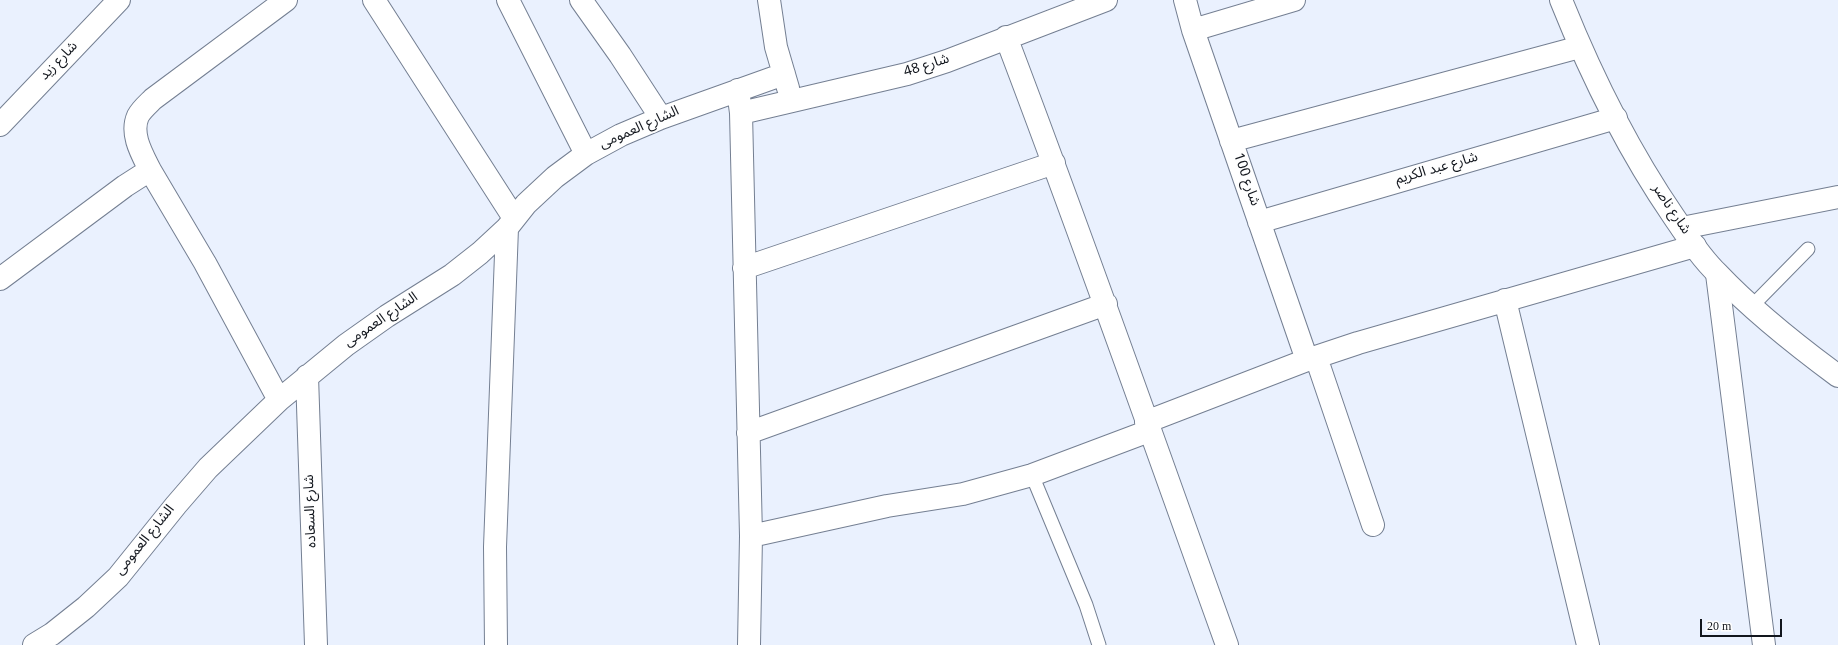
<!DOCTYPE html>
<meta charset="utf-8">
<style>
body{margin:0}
#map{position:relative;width:1838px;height:645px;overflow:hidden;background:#eaf1fe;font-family:Georgia,serif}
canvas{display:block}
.scale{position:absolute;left:1700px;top:619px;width:82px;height:18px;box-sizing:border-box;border:2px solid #12161d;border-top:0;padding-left:5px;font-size:12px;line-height:14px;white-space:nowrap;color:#12161d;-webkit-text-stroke:3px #fefefe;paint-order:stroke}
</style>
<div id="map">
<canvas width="1838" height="645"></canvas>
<div class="scale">20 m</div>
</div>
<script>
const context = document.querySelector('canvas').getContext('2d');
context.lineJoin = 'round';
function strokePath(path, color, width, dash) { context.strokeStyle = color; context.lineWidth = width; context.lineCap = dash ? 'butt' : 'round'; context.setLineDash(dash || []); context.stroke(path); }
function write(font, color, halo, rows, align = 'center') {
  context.font = font + ' Georgia,"Noto Sans Arabic",serif'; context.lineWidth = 3.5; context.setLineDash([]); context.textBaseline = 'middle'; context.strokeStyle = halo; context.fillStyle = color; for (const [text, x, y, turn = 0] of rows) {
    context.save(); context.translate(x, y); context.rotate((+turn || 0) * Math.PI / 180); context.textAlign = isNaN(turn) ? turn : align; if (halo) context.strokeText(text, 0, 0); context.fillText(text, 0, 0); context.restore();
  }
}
const service = new Path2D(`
 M 1752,306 L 1808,249
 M 1032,475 L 1086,605 L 1099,645`);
const minor = new Path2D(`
 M 374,0 L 514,218
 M 508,0 L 586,154
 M 581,0 L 620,55 L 661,118
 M 769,0 L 776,47 L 788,88
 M 1185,0 L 1193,30 L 1307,360
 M 1193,30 L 1294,0
 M 1006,37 C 1083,239 1154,442 1227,645
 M 738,90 L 741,113 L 751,536 L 749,645
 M 741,113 L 907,74 L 947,61 L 1106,0
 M 0,125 L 119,0
 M 1231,141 L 1580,47
 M 150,170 C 142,154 130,134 138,116 C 141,110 148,104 153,99 L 286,0
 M 1259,222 L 1616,118
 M 1682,228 L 1838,197
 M 744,268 L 1054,163
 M 1717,274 L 1764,645
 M 0,279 L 125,186 L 150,170 L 205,263 L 279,400
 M 1505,300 L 1588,645
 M 1316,357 L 1373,525
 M 307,376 L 316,645
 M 1146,422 L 1307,360 L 1358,343 L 1695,246
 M 748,433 L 1106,304
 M 751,536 L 887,506 L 963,494 L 1032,475 L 1149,431
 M 34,645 L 52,634 L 86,607 L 118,577 L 176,505 L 208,468 L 279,400 L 346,345 L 387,316 L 452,275 L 480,253 L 507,228 L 526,204 L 555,177 L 586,154 L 621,135 L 661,118 L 784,74
 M 496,645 L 495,547 L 507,228`);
const tertiary = new Path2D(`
 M 1561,0 C 1591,75 1628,150 1674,217 C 1687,236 1701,258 1718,274 C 1754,312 1796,345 1838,376`);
strokePath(service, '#747f92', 15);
strokePath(minor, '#747f92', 24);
strokePath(tertiary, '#747f92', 24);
strokePath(service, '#fff', 13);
strokePath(minor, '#fff', 22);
strokePath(tertiary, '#fff', 22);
write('14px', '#12161d', '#fefefe', [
 ["شارع زيد",60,62,-46],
 ["شارع 48",927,67,-18],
 ["الشارع العمومى",640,129,-24],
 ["شارع عبد الكريم",1437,170,-16],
 ["شارع 100",1245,180,71],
 ["شارع ناصر",1670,210,56],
 ["الشارع العمومى",382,321,-34],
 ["شارع السعاده",312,511,-92],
 ["الشارع العمومى",146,541,-51]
]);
</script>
